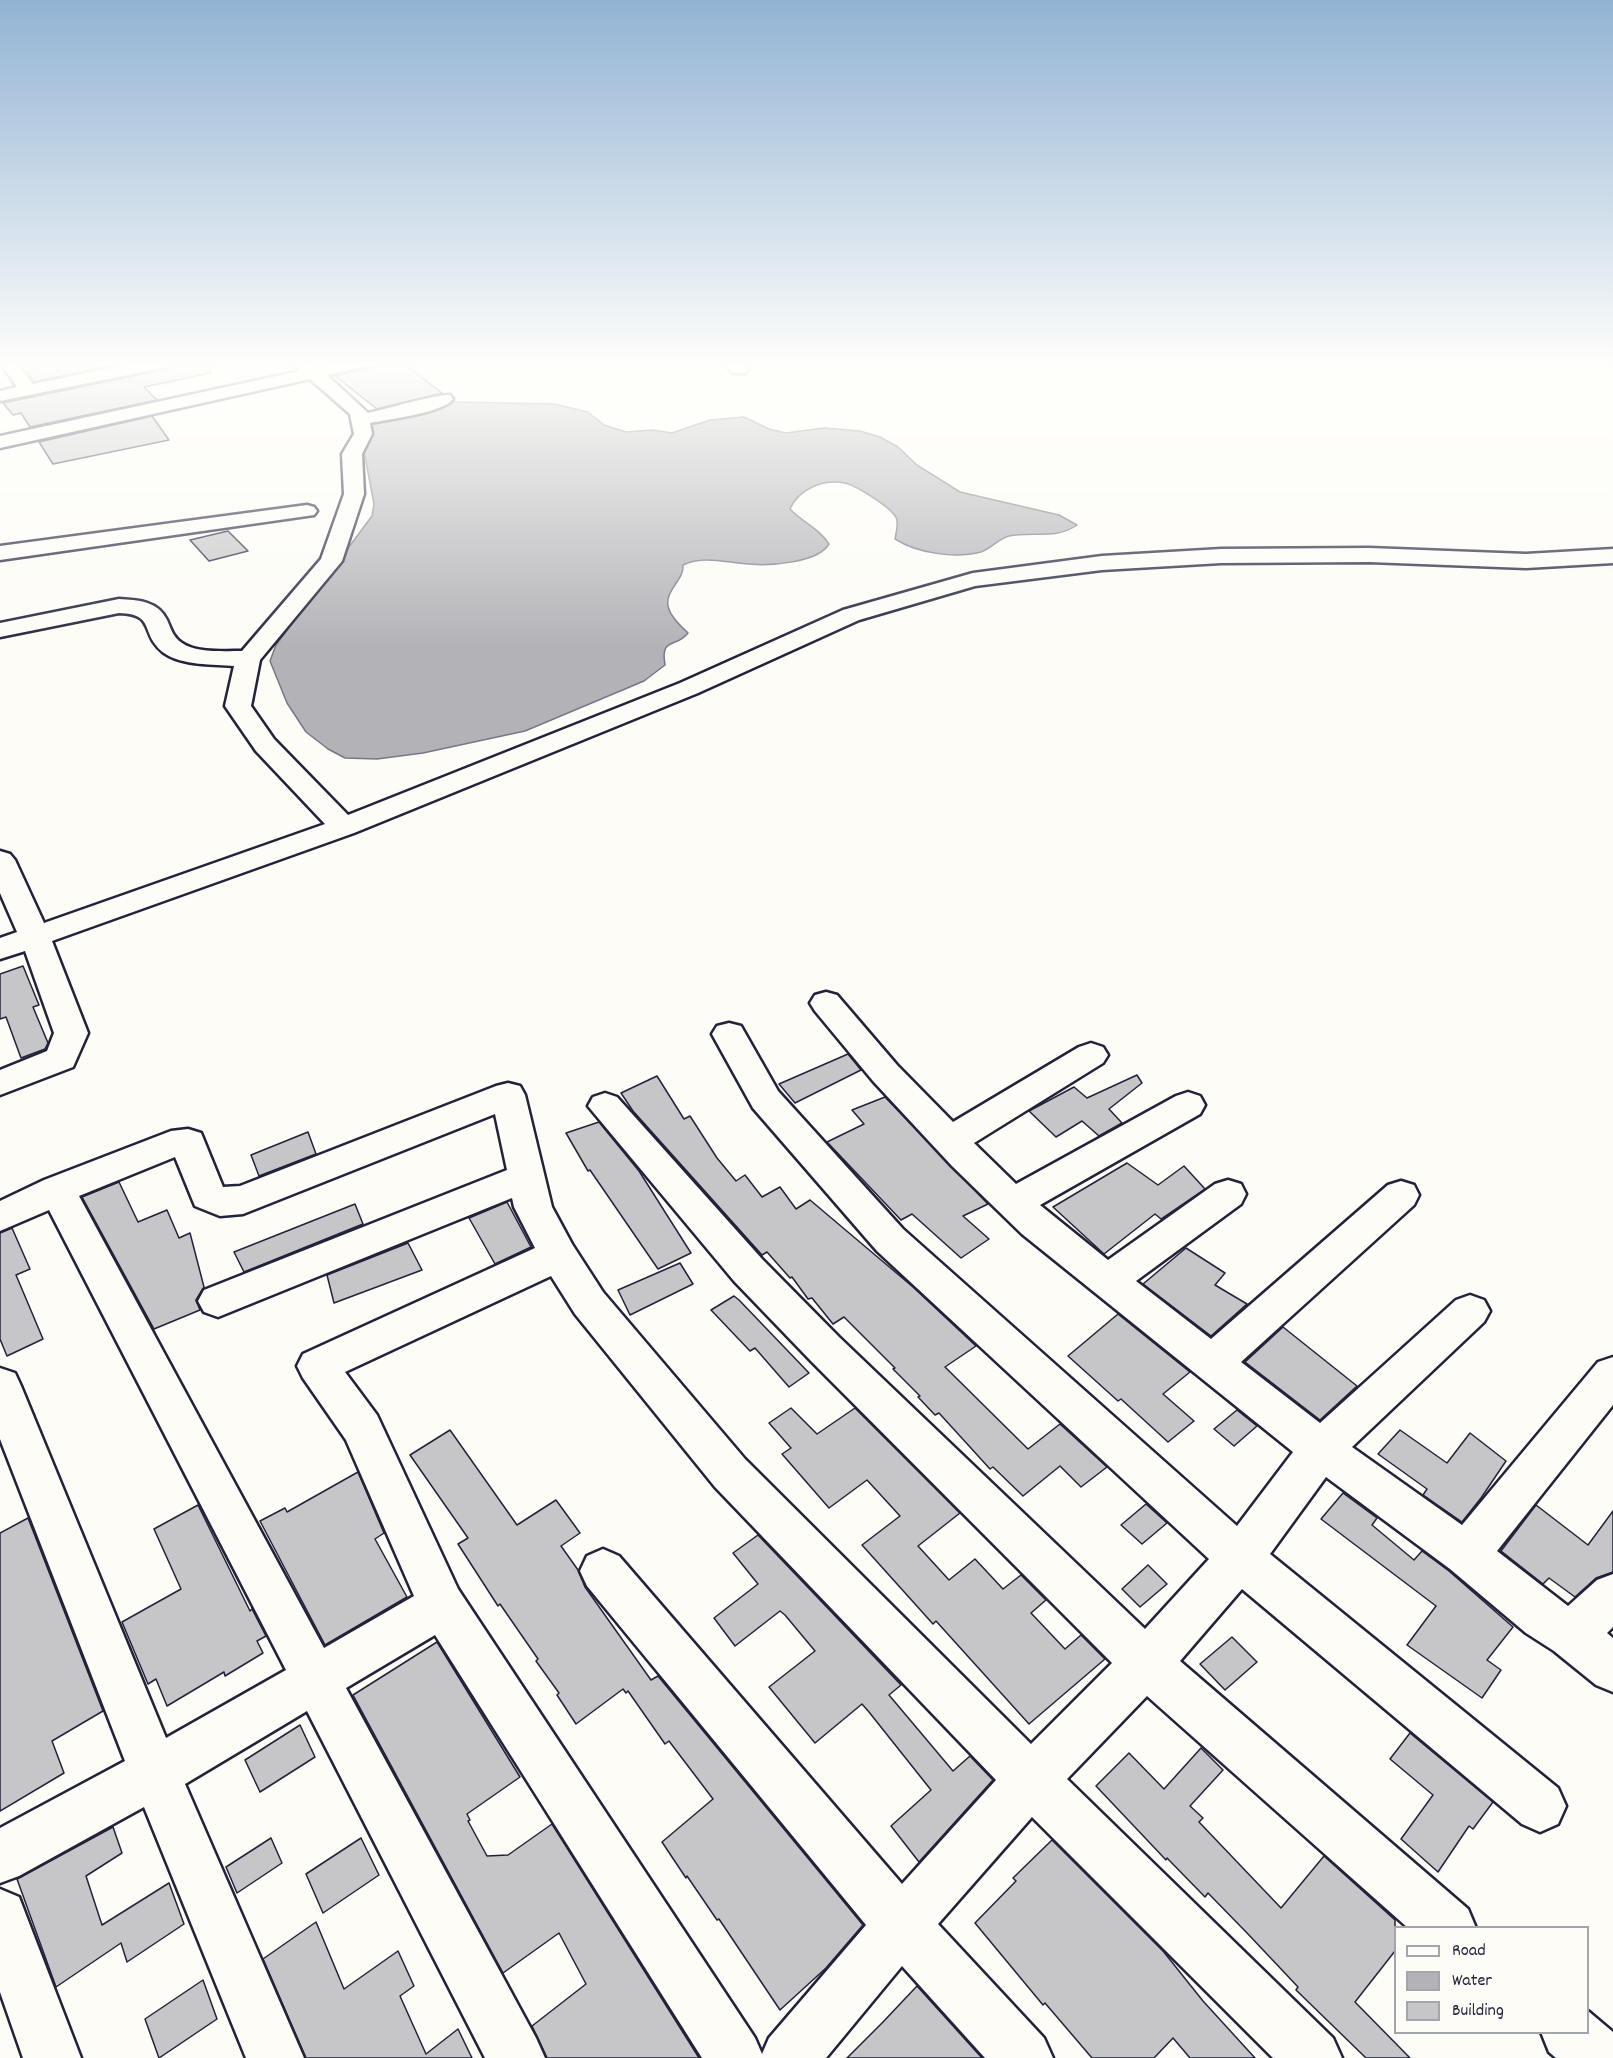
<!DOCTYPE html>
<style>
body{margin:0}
#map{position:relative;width:1613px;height:2058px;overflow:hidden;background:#fdfcf7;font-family:Dekko,sans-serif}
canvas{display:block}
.legend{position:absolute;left:1394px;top:1926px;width:195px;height:108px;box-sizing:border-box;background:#fdfcf7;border:2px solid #a5a5ac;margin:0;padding:8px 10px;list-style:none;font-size:18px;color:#22223b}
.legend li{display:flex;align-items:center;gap:12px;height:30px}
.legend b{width:30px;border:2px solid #a5a5ac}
</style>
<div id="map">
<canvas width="1613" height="2058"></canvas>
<ul class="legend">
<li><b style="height:8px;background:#fdfcf7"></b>Road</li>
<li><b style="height:16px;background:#b2b2b7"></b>Water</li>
<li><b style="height:16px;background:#c6c6c8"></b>Building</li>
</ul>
</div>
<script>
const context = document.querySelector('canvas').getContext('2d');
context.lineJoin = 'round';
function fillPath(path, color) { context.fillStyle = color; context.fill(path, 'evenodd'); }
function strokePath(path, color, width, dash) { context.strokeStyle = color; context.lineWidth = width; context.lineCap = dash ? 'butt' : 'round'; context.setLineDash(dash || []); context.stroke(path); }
const water = new Path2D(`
 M 457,402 L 554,404 L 588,412 L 604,425 L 626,432 L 653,430 L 672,433 L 710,420 L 744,417 L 769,429 L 786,433 L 824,428 L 860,431 L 880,437 L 898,447 L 917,465 L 960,492 L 1059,515 L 1077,525 C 1056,540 1033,531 1009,536 C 998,539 992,548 981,552 C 955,559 917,553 895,539 C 896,534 898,525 897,520 C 895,512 884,505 878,501 C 868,494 857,486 845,483 C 822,479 799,489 790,509 C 802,522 820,529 829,544 C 818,563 769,566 749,564 C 727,563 704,555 683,565 C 685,583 655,594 674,618 C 678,624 683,628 688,633 C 676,649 660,636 665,665 L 644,681 L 525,731 L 423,753 L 377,759 L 345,758 L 328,749 L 306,732 L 287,703 L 270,661 L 276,645 L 372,516 L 374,504 L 364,451 L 366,421 L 421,407 Z`);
fillPath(water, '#b2b2b7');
strokePath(water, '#787885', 1.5);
const building = new Path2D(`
 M 26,362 L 128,362 L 34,382 L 26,372 L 33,370 Z
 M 177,362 L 209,362 L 211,373 L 144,387 L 157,400 L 30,427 L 21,413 L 13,415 L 3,403 L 167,369 Z
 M 374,362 L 402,362 L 442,393 L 377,409 L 335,376 L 370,368 Z
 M 152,416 L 169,440 L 53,464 L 39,442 Z
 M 228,531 L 248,551 L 209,561 L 190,540 Z
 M 23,966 L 39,1005 L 33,1007 L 48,1043 L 45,1049 L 21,1058 L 6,1017 L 0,1019 L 0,974 Z
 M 848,1054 L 861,1070 L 795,1103 L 779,1084 Z
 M 1137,1075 L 1142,1083 L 1109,1109 L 1122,1123 L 1099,1136 L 1082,1121 L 1056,1137 L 1029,1111 L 1074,1087 L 1087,1098 Z
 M 657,1076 L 684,1119 L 690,1116 L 717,1158 L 736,1181 L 745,1175 L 762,1197 L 780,1187 L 796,1209 L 810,1200 L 913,1287 L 976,1346 L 945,1367 L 1028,1449 L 1060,1424 L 1107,1467 L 1081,1487 L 1060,1466 L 1023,1496 L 993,1467 L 990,1469 L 939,1413 L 935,1415 L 918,1397 L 920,1396 L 893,1369 L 895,1368 L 844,1317 L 833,1324 L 812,1298 L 808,1299 L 792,1277 L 790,1278 L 767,1252 L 762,1255 L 633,1111 L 621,1093 Z
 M 885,1097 L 988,1204 L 963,1216 L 989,1239 L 961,1258 L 912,1214 L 901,1220 L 827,1142 L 864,1124 L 852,1110 Z
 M 599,1122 L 639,1171 L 691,1253 L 658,1269 L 590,1170 L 588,1171 L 566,1133 Z
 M 308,1132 L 316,1154 L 259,1176 L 251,1155 Z
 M 1127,1163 L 1158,1185 L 1184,1166 L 1205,1189 L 1161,1219 L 1155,1214 L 1104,1254 L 1053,1207 Z
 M 119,1182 L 138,1222 L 167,1210 L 179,1238 L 190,1233 L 204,1287 L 196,1300 L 200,1310 L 154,1329 L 82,1197 Z
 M 507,1202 L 531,1247 L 495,1264 L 469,1218 Z
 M 355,1204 L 363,1224 L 244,1272 L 234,1252 Z
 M 12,1228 L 30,1269 L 16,1275 L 43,1339 L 7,1356 L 0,1339 L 0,1233 Z
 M 408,1243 L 422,1270 L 334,1303 L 327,1275 Z
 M 1186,1248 L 1225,1273 L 1215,1285 L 1247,1304 L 1211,1336 L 1143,1284 Z
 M 680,1263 L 693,1284 L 630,1315 L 618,1290 Z
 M 734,1296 L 739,1300 L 809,1373 L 789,1387 L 755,1348 L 750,1351 L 711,1310 Z
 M 1118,1314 L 1190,1372 L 1163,1394 L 1194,1421 L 1168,1442 L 1121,1399 L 1118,1401 L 1068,1356 Z
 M 1283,1327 L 1357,1386 L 1320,1420 L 1245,1362 Z
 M 791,1408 L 817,1434 L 855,1408 L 960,1513 L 918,1546 L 949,1580 L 975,1559 L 1003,1589 L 1021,1575 L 1046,1600 L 1031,1613 L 1065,1649 L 1081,1635 L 1105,1659 L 1029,1724 L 936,1621 L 933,1624 L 862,1545 L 900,1516 L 867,1480 L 829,1508 L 782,1454 L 791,1448 L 769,1423 Z
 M 1237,1410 L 1257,1426 L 1234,1446 L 1214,1429 Z
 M 450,1430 L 517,1525 L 556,1500 L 580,1533 L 561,1546 L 578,1570 L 585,1587 L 651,1680 L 658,1676 L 863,1925 L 826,1968 L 780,2010 L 719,1919 L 717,1920 L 687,1876 L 686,1878 L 662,1842 L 713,1799 L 669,1741 L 665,1744 L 628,1691 L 626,1693 L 623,1689 L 576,1724 L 557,1695 L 559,1693 L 536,1661 L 538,1659 L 500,1604 L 498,1606 L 458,1544 L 468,1538 L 410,1455 Z
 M 1400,1430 L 1447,1463 L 1470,1433 L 1506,1461 L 1481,1498 L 1462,1522 L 1423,1495 L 1427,1489 L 1378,1454 Z
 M 358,1472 L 384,1533 L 375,1539 L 407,1597 L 325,1645 L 260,1521 L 285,1508 L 287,1512 Z
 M 1343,1493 L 1377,1518 L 1372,1525 L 1414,1560 L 1422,1551 L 1449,1571 L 1513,1627 L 1487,1660 L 1501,1670 L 1482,1698 L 1407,1645 L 1436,1606 L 1321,1519 Z
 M 1146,1504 L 1167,1523 L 1142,1544 L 1121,1525 Z
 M 198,1505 L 250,1611 L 252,1609 L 266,1636 L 257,1641 L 263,1653 L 225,1676 L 224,1672 L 167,1706 L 156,1679 L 148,1684 L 122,1622 L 181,1589 L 154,1529 Z
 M 1536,1505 L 1588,1545 L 1613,1511 L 1613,1572 L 1596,1578 L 1575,1597 L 1549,1578 L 1543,1584 L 1501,1551 Z
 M 28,1518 L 103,1711 L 52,1741 L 64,1773 L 0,1811 L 0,1533 Z
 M 758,1535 L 901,1685 L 889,1695 L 953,1771 L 970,1756 L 993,1780 L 919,1862 L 891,1826 L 931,1790 L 869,1712 L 862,1704 L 815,1743 L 769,1687 L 815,1651 L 785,1615 L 780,1611 L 735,1646 L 714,1618 L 758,1584 L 733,1553 Z
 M 1148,1565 L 1167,1584 L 1140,1607 L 1122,1589 Z
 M 1232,1637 L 1257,1662 L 1225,1690 L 1200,1664 Z
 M 437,1642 L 520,1777 L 467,1814 L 470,1820 L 468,1821 L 487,1856 L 508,1855 L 552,1824 L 699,2058 L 547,2058 L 532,2026 L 586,1984 L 559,1933 L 503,1973 L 353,1695 Z
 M 300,1725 L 315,1757 L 260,1792 L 245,1760 Z
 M 1410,1733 L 1493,1802 L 1473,1829 L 1469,1826 L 1438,1872 L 1401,1839 L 1433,1795 L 1390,1759 Z
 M 1201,1748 L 1223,1770 L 1190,1806 L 1203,1818 L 1199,1822 L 1281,1908 L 1324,1856 L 1395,1920 L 1395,1951 L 1355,2002 L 1410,2058 L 1366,2058 L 1296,1990 L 1298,1987 L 1248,1934 L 1208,1893 L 1205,1897 L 1167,1858 L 1166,1860 L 1096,1786 L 1129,1753 L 1164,1789 Z
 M 113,1827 L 122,1853 L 86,1876 L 102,1925 L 169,1883 L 184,1924 L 127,1962 L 121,1943 L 56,1987 L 17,1879 Z
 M 271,1838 L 282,1863 L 237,1893 L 226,1867 Z
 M 361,1838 L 379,1875 L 323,1913 L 306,1874 Z
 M 1052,1840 L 1163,1951 L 1203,2001 L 1255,2058 L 1190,2058 L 1173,2038 L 1154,2058 L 1092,2058 L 1045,2003 L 1043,2005 L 975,1923 L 1016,1881 L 1013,1878 Z
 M 316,1922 L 344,1989 L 398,1951 L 414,1986 L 400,1996 L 426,2054 L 458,2029 L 472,2058 L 306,2058 L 263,1959 Z
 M 203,1980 L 217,2019 L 159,2058 L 145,2019 Z
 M 917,1986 L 982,2058 L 847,2058 L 883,2022 Z`);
fillPath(building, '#c6c6c8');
strokePath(building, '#22223b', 1.5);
const minor = new Path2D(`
 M 0,362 L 16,362 L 33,384 L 140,362 L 175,362 L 167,367 L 0,401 L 0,391 L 17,387 Z
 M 292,362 L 311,362 L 317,367 L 339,362 L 372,362 L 370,366 L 327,375 L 368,413 C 382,410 442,393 450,395 L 453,399 C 443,413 389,419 370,423 L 372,434 L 362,454 L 364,494 L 342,561 L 260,660 L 251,706 L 274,739 L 348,815 L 680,683 L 843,610 L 973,573 L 1102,556 L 1221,549 L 1369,548 L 1526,554 L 1613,549 L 1613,563 L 1526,568 L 1369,562 L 1221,563 L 1102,570 L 975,586 L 859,620 L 698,693 L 354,833 L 52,941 L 88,1033 L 73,1067 L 0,1095 L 0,1070 L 47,1051 L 54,1033 L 25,951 L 0,959 L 0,938 L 17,932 L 0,893 L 0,851 L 10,854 L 15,860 L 44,923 L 325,824 L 256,751 L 225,706 L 234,666 C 214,664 182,666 164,653 C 139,634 157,614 119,613 L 0,637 L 0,623 L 119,599 C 138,600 158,601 167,620 C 171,629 173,637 182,643 C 196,653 224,651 242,651 L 321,559 L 344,494 L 342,454 L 354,434 L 350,414 L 310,379 L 0,448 L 0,436 L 300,371 Z
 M 723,362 L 742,362 L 748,369 L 745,373 L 733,373 Z
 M 307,505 L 314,507 L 317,511 L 314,515 L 0,560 L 0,546 Z
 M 826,992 L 837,995 L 897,1065 L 953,1122 L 1079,1047 L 1091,1043 L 1103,1047 L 1108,1055 L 1103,1063 L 974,1143 L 1016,1184 L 1176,1096 L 1188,1092 L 1200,1096 L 1205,1105 L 1200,1114 L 1040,1205 L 1108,1260 L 1215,1184 L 1228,1180 L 1241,1184 L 1246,1194 L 1241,1204 L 1136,1281 L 1211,1339 L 1388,1185 L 1401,1181 L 1414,1185 L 1419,1195 L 1414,1205 L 1241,1362 L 1320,1423 L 1456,1300 L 1470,1295 L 1484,1300 L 1490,1311 L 1484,1322 L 1352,1447 L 1462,1525 L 1598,1362 L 1613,1357 L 1613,1405 L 1497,1551 L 1568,1606 L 1597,1580 L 1613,1574 L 1613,1627 L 1607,1633 L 1613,1638 L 1613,1692 L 1596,1685 L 1554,1651 L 1526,1633 L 1450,1569 L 1326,1477 L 1270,1554 L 1558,1788 L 1566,1806 L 1558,1824 L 1540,1832 L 1522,1824 L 1242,1589 L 1180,1661 L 1468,1909 L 1476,1928 L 1408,1928 L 1147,1696 L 1067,1779 L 1333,2038 L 1342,2058 L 1273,2058 L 1032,1817 L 938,1924 L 1044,2038 L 1053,2058 L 985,2058 L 902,1966 L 826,2058 L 702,2058 L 435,1635 L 346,1688 L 536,2038 L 545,2058 L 485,2058 L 307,1711 L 185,1784 L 304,2058 L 246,2058 L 144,1807 L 19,1876 L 0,1883 L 0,1828 L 125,1761 L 0,1439 L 0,1368 L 15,1373 L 21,1386 L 166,1738 L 286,1670 L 49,1210 L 0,1231 L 0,1201 L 44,1180 L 171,1131 L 188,1129 L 201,1133 L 223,1187 L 240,1186 L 496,1086 L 508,1083 L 520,1086 L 525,1095 L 552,1207 L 572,1244 L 603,1292 L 745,1459 L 1031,1744 L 1112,1663 L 811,1361 L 734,1281 L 588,1106 L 593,1097 L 605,1093 L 617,1097 L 762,1259 L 839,1337 L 1145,1629 L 1209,1559 L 877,1251 L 753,1108 L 712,1034 L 717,1026 L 729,1023 L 741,1026 L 778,1091 L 903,1229 L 1237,1526 L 1293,1452 L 1022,1234 L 952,1166 L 873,1081 L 815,1011 L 810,1003 L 815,995 ZM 495,1114 L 507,1170 L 204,1290 L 198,1301 L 204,1312 L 218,1317 L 512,1198 L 514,1207 L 535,1248 L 303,1354 L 297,1366 L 303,1378 L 346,1440 L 414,1596 L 324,1648 L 79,1196 L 175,1157 L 195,1206 L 220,1216 L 243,1214 ZM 551,1276 L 575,1314 L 715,1487 L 996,1780 L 902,1884 L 619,1556 L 603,1549 L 587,1556 L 580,1571 L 587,1586 L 866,1925 L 769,2038 L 762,2054 L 755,2038 L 458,1589 L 377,1415 L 345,1372 Z
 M 0,1889 L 19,1897 L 81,2058 L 23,2058 L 0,1992 Z
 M 1588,2011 L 1613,2032 L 1613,2058 L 1556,2058 L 1549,2052 L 1541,2032 L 1588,2032 Z`);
strokePath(minor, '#22223b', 5);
fillPath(minor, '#fdfcf7');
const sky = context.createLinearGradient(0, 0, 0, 650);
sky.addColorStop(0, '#92b3d4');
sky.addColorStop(0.56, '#fefefb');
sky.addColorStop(1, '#fefefb00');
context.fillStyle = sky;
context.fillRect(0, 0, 1613, 650);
</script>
